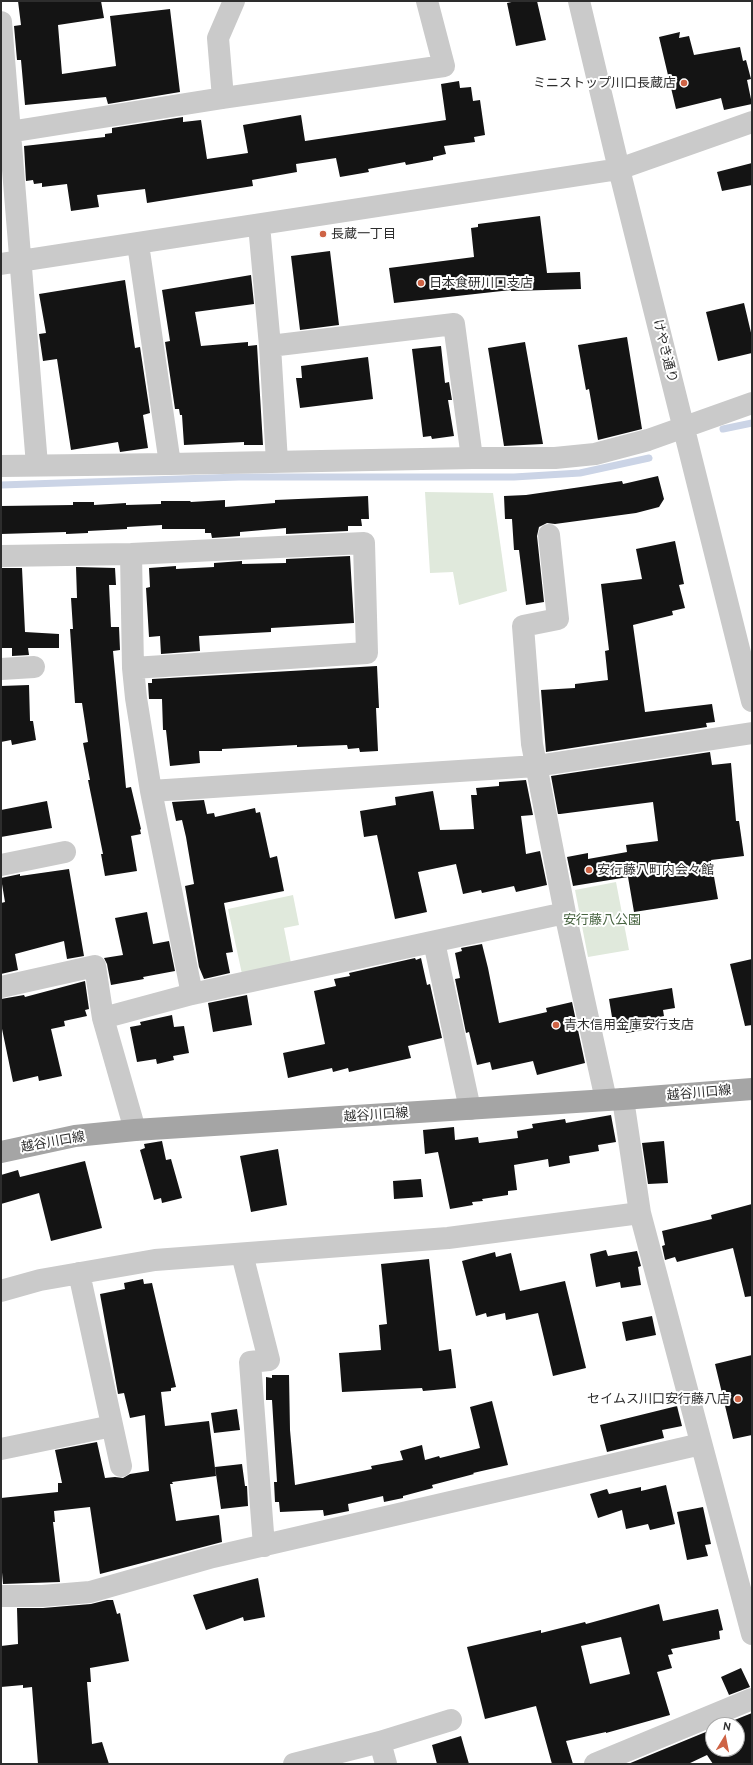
<!DOCTYPE html>
<meta charset="utf-8">
<style>
body{margin:0}
#map{position:relative;width:753px;height:1765px;overflow:hidden;background:#fff;font-family:Cabin,sans-serif}
canvas{display:block}
.frame{position:absolute;inset:0;border:2px solid #2d2d2d;pointer-events:none}
.north{position:absolute;left:705px;top:1717px;width:40px;height:40px;box-sizing:border-box;background:#fff;border:1px solid #ababab;border-radius:50%;rotate:10deg;font-size:11px;font-weight:700;line-height:16px;text-align:center;color:#2d2d2d}
.north::after{content:'';display:block;margin:auto;width:14px;height:18px;background:#ce6345;clip-path:polygon(50% 0,100% 100%,50% 72%,0 100%)}
</style>
<div id="map">
<canvas width="753" height="1765"></canvas>
<div class="frame"></div>
<div class="north">N</div>
</div>
<script>
const context = document.querySelector('canvas').getContext('2d');
context.lineJoin = 'round';
function fillPath(path, color) { context.fillStyle = color; context.fill(path, 'evenodd'); }
function strokePath(path, color, width, dash) { context.strokeStyle = color; context.lineWidth = width; context.lineCap = dash ? 'butt' : 'round'; context.setLineDash(dash || []); context.stroke(path); }
function write(font, color, halo, rows, align = 'center') {
  context.font = font + ' Cabin,"Noto Sans JP",sans-serif'; context.lineWidth = 4; context.setLineDash([]); context.textBaseline = 'middle'; context.strokeStyle = halo; context.fillStyle = color; for (const [text, x, y, turn = 0] of rows) {
    context.save(); context.translate(x, y); context.rotate((+turn || 0) * Math.PI / 180); context.textAlign = isNaN(turn) ? turn : align; if (halo) context.strokeText(text, 0, 0); context.fillText(text, 0, 0); context.restore();
  }
}
fillPath(new Path2D(`
 M 425,492 L 493,493 L 507,591 L 459,605 L 453,572 L 430,573 Z
 M 616,882 L 629,950 L 588,957 L 575,890 Z
 M 293,895 L 299,925 L 284,928 L 291,963 L 242,974 L 228,909 Z`), '#e0e9dc');
strokePath(new Path2D(`
 M 723,429 L 752,423
 M 1,485 L 239,477 L 514,477 L 580,473 L 649,458`), '#cbd4e6', 7);
fillPath(new Path2D(`
 M 18,1 L 101,1 L 104,18 L 58,25 L 62,74 L 116,66 L 110,16 L 170,9 L 180,92 L 108,104 L 106,97 L 25,105 L 21,60 L 17,60 L 14,26 L 21,25 Z
 M 516,1 L 537,1 L 546,40 L 516,46 L 507,3 Z
 M 680,32 L 679,38 L 689,36 L 694,55 L 740,47 L 743,61 L 746,60 L 751,79 L 747,80 L 752,104 L 724,110 L 721,98 L 676,109 L 659,37 Z
 M 459,81 L 460,88 L 471,87 L 473,101 L 480,100 L 485,135 L 474,137 L 475,142 L 444,146 L 446,154 L 433,157 L 433,160 L 406,165 L 405,162 L 368,169 L 369,172 L 340,177 L 336,158 L 296,164 L 297,172 L 252,180 L 253,186 L 147,203 L 145,189 L 97,195 L 99,207 L 71,211 L 67,184 L 42,187 L 42,183 L 34,184 L 33,180 L 26,181 L 24,146 L 105,137 L 105,134 L 112,133 L 112,128 L 183,117 L 183,122 L 201,120 L 207,159 L 248,153 L 243,125 L 301,115 L 305,141 L 446,120 L 441,84 Z
 M 752,163 L 752,185 L 722,191 L 717,172 Z
 M 540,216 L 547,273 L 580,272 L 581,289 L 511,291 L 511,290 L 394,303 L 389,268 L 474,257 L 471,228 L 478,227 L 478,224 Z
 M 330,251 L 339,325 L 300,330 L 291,256 Z
 M 251,275 L 254,304 L 195,312 L 201,346 L 248,342 L 248,346 L 257,345 L 263,445 L 244,445 L 244,442 L 184,445 L 182,415 L 180,415 L 179,409 L 175,409 L 165,342 L 170,341 L 162,290 Z
 M 125,280 L 135,348 L 140,347 L 150,413 L 143,415 L 148,448 L 120,452 L 118,442 L 71,450 L 57,359 L 43,361 L 39,334 L 46,333 L 39,294 Z
 M 744,303 L 752,337 L 752,353 L 718,361 L 706,312 Z
 M 627,337 L 642,429 L 598,440 L 589,389 L 586,390 L 578,345 Z
 M 525,342 L 543,444 L 504,446 L 488,348 Z
 M 441,346 L 445,383 L 449,382 L 452,400 L 448,400 L 454,436 L 432,439 L 431,436 L 423,437 L 412,349 Z
 M 368,357 L 373,399 L 300,408 L 296,378 L 302,378 L 301,366 Z
 M 658,476 L 664,499 L 659,507 L 636,513 L 555,524 L 547,523 L 539,527 L 537,536 L 544,602 L 526,605 L 519,550 L 514,550 L 512,519 L 505,519 L 504,496 L 526,495 L 622,481 L 623,484 Z
 M 368,496 L 369,519 L 361,519 L 362,526 L 348,526 L 348,531 L 286,534 L 286,528 L 240,532 L 240,536 L 212,538 L 211,533 L 205,533 L 205,529 L 162,529 L 162,525 L 127,527 L 127,529 L 88,531 L 88,533 L 66,534 L 66,532 L 1,534 L 1,506 L 73,505 L 73,502 L 94,502 L 94,505 L 126,503 L 126,505 L 161,504 L 161,501 L 190,501 L 191,502 L 225,500 L 225,507 L 275,503 L 275,500 Z
 M 675,541 L 684,584 L 679,585 L 685,608 L 672,611 L 673,615 L 633,625 L 645,712 L 712,704 L 715,722 L 706,723 L 707,727 L 546,752 L 541,690 L 575,688 L 575,684 L 608,680 L 605,651 L 609,650 L 601,584 L 642,579 L 636,549 Z
 M 350,556 L 354,623 L 271,628 L 271,632 L 199,636 L 200,651 L 161,654 L 160,636 L 149,637 L 146,588 L 150,587 L 149,568 L 176,566 L 176,569 L 214,567 L 214,563 L 242,561 L 242,564 L 286,563 L 286,559 Z
 M 76,567 L 115,568 L 116,585 L 109,585 L 111,627 L 119,627 L 120,650 L 113,651 L 126,788 L 131,787 L 141,829 L 140,830 L 141,834 L 131,836 L 137,871 L 105,876 L 101,854 L 103,854 L 88,780 L 90,780 L 83,743 L 88,742 L 82,703 L 75,703 L 70,629 L 73,629 L 71,598 L 77,598 Z
 M 1,568 L 22,568 L 25,632 L 59,634 L 59,648 L 28,648 L 29,655 L 12,656 L 12,648 L 1,648 Z
 M 377,666 L 379,708 L 376,708 L 378,751 L 360,752 L 359,748 L 348,749 L 347,745 L 297,747 L 297,745 L 222,749 L 222,751 L 199,751 L 200,763 L 170,766 L 166,730 L 163,730 L 162,699 L 149,699 L 148,683 L 152,683 L 152,679 Z
 M 29,685 L 30,721 L 33,721 L 36,740 L 12,745 L 11,740 L 1,742 L 1,686 Z
 M 710,752 L 712,765 L 731,763 L 736,821 L 739,821 L 744,856 L 711,860 L 718,899 L 634,912 L 628,877 L 573,886 L 567,857 L 588,853 L 588,859 L 627,852 L 626,845 L 658,841 L 653,802 L 560,814 L 558,814 L 551,776 Z
 M 526,780 L 533,815 L 521,816 L 526,854 L 540,851 L 547,885 L 516,892 L 514,886 L 482,893 L 481,890 L 463,894 L 456,864 L 418,872 L 427,912 L 395,919 L 377,835 L 364,837 L 360,811 L 396,805 L 395,797 L 433,791 L 440,830 L 474,829 L 471,795 L 477,795 L 476,788 L 499,786 L 499,782 Z
 M 204,800 L 207,814 L 214,813 L 215,817 L 255,808 L 256,813 L 260,812 L 270,858 L 277,856 L 284,891 L 224,903 L 233,952 L 226,953 L 230,973 L 204,979 L 199,967 L 185,886 L 194,884 L 186,837 L 182,820 L 176,821 L 172,802 Z
 M 47,801 L 52,828 L 1,837 L 1,810 Z
 M 69,869 L 84,956 L 67,959 L 64,941 L 15,954 L 18,970 L 1,974 L 1,903 L 5,902 L 1,878 L 20,874 L 20,876 Z
 M 147,912 L 153,944 L 169,941 L 175,971 L 143,977 L 144,979 L 111,985 L 107,964 L 104,958 L 123,955 L 115,918 Z
 M 482,944 L 488,968 L 499,1023 L 547,1012 L 546,1008 L 572,1002 L 585,1063 L 537,1075 L 533,1061 L 492,1070 L 490,1062 L 477,1065 L 469,1032 L 466,1033 L 455,979 L 460,978 L 455,953 L 462,951 L 461,948 Z
 M 415,958 L 416,960 L 421,958 L 427,985 L 430,984 L 442,1038 L 408,1046 L 411,1058 L 349,1072 L 348,1068 L 333,1072 L 332,1068 L 288,1078 L 283,1053 L 325,1044 L 314,991 L 336,986 L 334,979 L 350,976 L 349,973 Z
 M 752,959 L 752,1025 L 745,1026 L 730,964 Z
 M 85,981 L 89,1009 L 85,1010 L 87,1016 L 64,1021 L 65,1026 L 51,1029 L 62,1076 L 39,1081 L 38,1076 L 13,1082 L 1,1024 L 1,999 L 24,995 L 25,997 Z
 M 672,988 L 675,1008 L 663,1010 L 664,1016 L 650,1019 L 652,1029 L 626,1033 L 624,1020 L 613,1023 L 609,999 Z
 M 247,995 L 252,1025 L 213,1032 L 208,1003 Z
 M 172,1015 L 174,1027 L 184,1026 L 189,1053 L 173,1056 L 174,1060 L 157,1064 L 156,1059 L 137,1062 L 130,1027 L 141,1025 L 140,1022 Z
 M 611,1115 L 616,1142 L 598,1145 L 599,1151 L 569,1156 L 570,1163 L 549,1167 L 548,1159 L 514,1165 L 517,1190 L 508,1191 L 508,1195 L 482,1199 L 483,1201 L 472,1202 L 473,1205 L 450,1209 L 438,1152 L 425,1154 L 423,1130 L 454,1127 L 455,1140 L 478,1137 L 479,1143 L 518,1138 L 517,1131 L 533,1128 L 532,1124 L 565,1119 L 566,1123 Z
 M 162,1141 L 166,1160 L 171,1159 L 182,1198 L 162,1203 L 161,1198 L 154,1200 L 140,1150 L 145,1148 L 144,1144 Z
 M 664,1141 L 668,1183 L 648,1184 L 642,1143 Z
 M 278,1149 L 287,1205 L 251,1212 L 240,1156 Z
 M 85,1161 L 102,1228 L 51,1241 L 39,1193 L 1,1204 L 1,1175 L 18,1170 L 20,1177 Z
 M 421,1179 L 423,1197 L 394,1199 L 393,1181 Z
 M 752,1204 L 752,1296 L 745,1297 L 733,1248 L 677,1262 L 675,1257 L 665,1260 L 662,1246 L 665,1245 L 662,1231 L 712,1219 L 711,1215 Z
 M 606,1250 L 608,1256 L 637,1251 L 641,1266 L 638,1267 L 641,1285 L 621,1288 L 620,1282 L 596,1287 L 590,1254 Z
 M 495,1252 L 496,1257 L 511,1253 L 520,1291 L 565,1281 L 586,1368 L 553,1376 L 538,1313 L 506,1320 L 505,1313 L 487,1317 L 486,1313 L 476,1316 L 462,1261 Z
 M 429,1259 L 439,1351 L 451,1349 L 456,1388 L 423,1391 L 422,1388 L 342,1392 L 339,1353 L 381,1350 L 379,1325 L 387,1324 L 381,1264 Z
 M 143,1279 L 144,1284 L 152,1283 L 176,1387 L 171,1388 L 171,1391 L 161,1392 L 165,1426 L 209,1421 L 216,1476 L 172,1482 L 173,1484 L 170,1484 L 176,1521 L 219,1515 L 222,1542 L 100,1574 L 90,1507 L 54,1511 L 55,1522 L 53,1522 L 60,1582 L 3,1584 L 1,1561 L 1,1498 L 58,1492 L 58,1483 L 62,1483 L 55,1450 L 97,1442 L 105,1478 L 115,1477 L 123,1478 L 130,1474 L 149,1471 L 145,1415 L 130,1418 L 124,1393 L 118,1394 L 100,1294 L 125,1289 L 124,1283 Z
 M 652,1316 L 656,1335 L 626,1341 L 622,1322 Z
 M 752,1355 L 752,1435 L 733,1439 L 715,1364 Z
 M 272,1375 L 289,1375 L 290,1430 L 295,1485 L 372,1469 L 371,1466 L 403,1460 L 400,1451 L 422,1445 L 425,1460 L 439,1456 L 440,1458 L 480,1448 L 470,1407 L 492,1401 L 508,1465 L 473,1473 L 474,1474 L 432,1485 L 433,1488 L 403,1496 L 403,1498 L 384,1502 L 383,1496 L 348,1504 L 349,1511 L 324,1516 L 323,1510 L 280,1512 L 279,1502 L 275,1502 L 274,1482 L 277,1482 L 272,1400 L 266,1400 L 266,1377 L 272,1378 Z
 M 677,1406 L 682,1426 L 662,1430 L 664,1438 L 607,1452 L 600,1425 Z
 M 237,1409 L 240,1430 L 214,1433 L 211,1413 Z
 M 242,1464 L 245,1486 L 247,1486 L 248,1506 L 221,1509 L 215,1467 Z
 M 666,1485 L 675,1524 L 650,1530 L 648,1524 L 626,1529 L 622,1510 L 598,1518 L 590,1494 L 607,1489 L 609,1494 L 641,1487 L 641,1491 Z
 M 703,1507 L 711,1544 L 705,1545 L 708,1556 L 687,1560 L 677,1512 Z
 M 258,1578 L 265,1617 L 244,1621 L 243,1617 L 206,1630 L 193,1595 Z
 M 107,1600 L 113,1600 L 117,1614 L 120,1613 L 129,1661 L 90,1668 L 91,1682 L 87,1682 L 92,1744 L 102,1742 L 109,1764 L 38,1764 L 32,1687 L 23,1688 L 23,1685 L 1,1687 L 1,1646 L 18,1644 L 17,1608 L 43,1608 L 91,1604 Z
 M 659,1604 L 663,1621 L 718,1609 L 723,1630 L 719,1631 L 720,1639 L 671,1649 L 673,1654 L 668,1655 L 672,1668 L 657,1672 L 670,1715 L 606,1733 L 606,1732 L 566,1741 L 573,1764 L 552,1764 L 536,1706 L 485,1719 L 467,1647 L 541,1630 L 541,1633 L 585,1622 L 586,1624 ZM 621,1637 L 630,1674 L 590,1684 L 581,1646 Z
 M 741,1668 L 750,1687 L 729,1695 L 721,1677 Z
 M 752,1713 L 752,1764 L 713,1764 L 707,1755 L 688,1764 L 628,1764 L 713,1729 L 713,1749 L 737,1749 L 737,1725 L 722,1725 Z
 M 461,1736 L 469,1764 L 437,1764 L 432,1745 Z`), '#141414');
strokePath(new Path2D(`
 M 579,1 L 619,169 L 752,701
 M 1,22 L 37,465
 M 223,98 L 218,38 L 234,1
 M 9,132 L 223,98 L 444,66 L 427,1
 M 259,225 L 270,346 L 277,462
 M 138,244 L 170,464
 M 1,264 L 619,169 L 752,122
 M 270,346 L 454,324 L 472,458
 M 1,466 L 170,464 L 472,458 L 555,458 L 595,454 L 648,440 L 752,403
 M 549,535 L 558,619 L 523,626 L 532,744 L 565,913 L 606,1100
 M 1,556 L 131,554 L 364,543 L 367,653 L 133,668
 M 1,669 L 34,667
 M 151,791 L 536,766 L 752,733
 M 1,865 L 65,852
 M 434,942 L 470,1109
 M 1,987 L 95,966 L 103,1018 L 135,1130
 M 192,994 L 565,913
 M 103,1018 L 192,994 L 151,791 L 136,698 L 133,668 L 131,554
 M 623,1099 L 640,1213 L 752,1634
 M 242,1254 L 269,1360 L 250,1362 L 264,1546
 M 79,1273 L 121,1466
 M 1,1291 L 40,1280 L 155,1260 L 448,1238 L 640,1213
 M 1,1449 L 112,1426
 M 1,1596 L 42,1596 L 90,1592 L 213,1557 L 701,1444
 M 380,1742 L 386,1764
 M 294,1764 L 380,1742 L 451,1720
 M 595,1764 L 752,1699`), '#cacaca', 22);
strokePath(new Path2D(`
 M 1,1152 L 75,1136 L 135,1130 L 623,1099 L 752,1089`), '#a5a5a5', 22);
for (const [x, y, r, color] of [
 [684,83,4,"#ce6345"],
 [323,234,4,"#ce6345"],
 [421,283,4,"#ce6345"],
 [589,870,4,"#ce6345"],
 [556,1025,4,"#ce6345"],
 [738,1399,4,"#ce6345"]
]) { const dot = new Path2D(); dot.arc(x, y, r, 0, 2 * Math.PI); context.fillStyle = color; context.fill(dot); strokePath(dot, '#fff', 1.5); }
write('13px', '#2d2d2d', '#fff', [
 ["ミニストップ川口長蔵店",676,83,"right"],
 ["長蔵一丁目",331,234],
 ["日本食研川口支店",429,283],
 ["安行藤八町内会々館",597,870],
 ["青木信用金庫安行支店",564,1025],
 ["セイムス川口安行藤八店",730,1399,"right"]
], 'left');
write('13px', '#2d2d2d', '#fff', [
 ["けやき通り",665,351,76],
 ["越谷川口線",699,1093,-5],
 ["越谷川口線",376,1115,-4],
 ["越谷川口線",53,1142,-10]
]);
write('13px', '#476340', '#fff', [
 ["安行藤八公園",602,920]
]);
</script>
